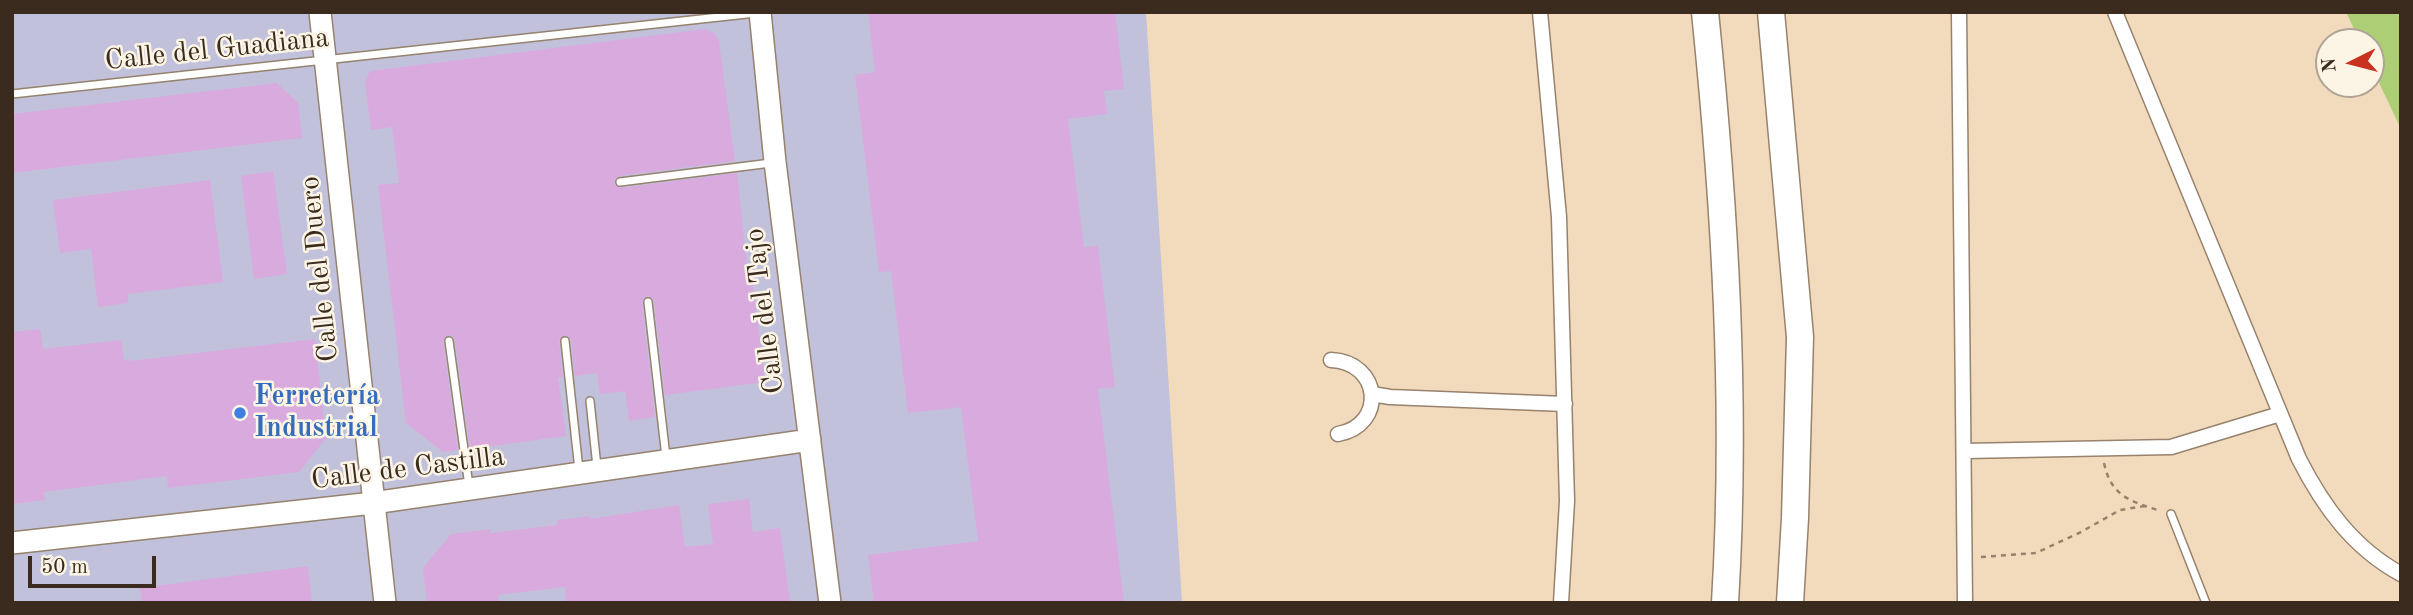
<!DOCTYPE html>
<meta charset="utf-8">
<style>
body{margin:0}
#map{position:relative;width:2413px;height:615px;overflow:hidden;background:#f2dbbc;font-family:"Old Standard TT",serif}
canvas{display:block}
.frame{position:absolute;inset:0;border:14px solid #3b2a1e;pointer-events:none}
.north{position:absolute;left:2315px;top:28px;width:70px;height:70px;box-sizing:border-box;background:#fcf5e5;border:2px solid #afa495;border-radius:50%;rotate:264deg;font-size:19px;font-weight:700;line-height:28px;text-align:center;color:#3b2a1e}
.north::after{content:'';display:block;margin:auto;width:24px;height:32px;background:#c8321e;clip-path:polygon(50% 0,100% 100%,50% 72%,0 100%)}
.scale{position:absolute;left:28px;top:556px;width:128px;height:32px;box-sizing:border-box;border:4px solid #3b2a1e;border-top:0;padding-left:9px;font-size:21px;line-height:24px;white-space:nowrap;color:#3b2a1e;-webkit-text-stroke:5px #fcf5e5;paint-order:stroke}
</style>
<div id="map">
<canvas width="2413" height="615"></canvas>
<div class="frame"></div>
<div class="north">N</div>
<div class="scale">50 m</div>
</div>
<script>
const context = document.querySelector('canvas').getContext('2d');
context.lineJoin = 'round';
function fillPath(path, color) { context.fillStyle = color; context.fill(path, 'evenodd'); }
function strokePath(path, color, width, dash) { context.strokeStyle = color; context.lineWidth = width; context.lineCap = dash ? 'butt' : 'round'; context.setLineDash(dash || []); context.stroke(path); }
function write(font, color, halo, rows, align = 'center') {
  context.font = font + ' "Old Standard TT",serif'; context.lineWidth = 5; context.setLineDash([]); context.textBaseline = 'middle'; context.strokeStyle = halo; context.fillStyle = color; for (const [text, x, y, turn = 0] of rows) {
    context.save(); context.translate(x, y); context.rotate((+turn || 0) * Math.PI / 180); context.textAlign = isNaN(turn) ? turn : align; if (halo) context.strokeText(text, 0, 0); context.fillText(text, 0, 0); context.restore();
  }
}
fillPath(new Path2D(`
 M 12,12 L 1146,12 L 1182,603 L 12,603 Z`), '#c2c1dc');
fillPath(new Path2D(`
 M 2346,12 L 2401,12 L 2401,129 L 2371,66 L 2371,42 L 2360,42 Z`), '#aece76');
fillPath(new Path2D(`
 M 868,12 L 1115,12 L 1124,89 L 1104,91 L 1107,114 L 1068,119 L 1084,247 L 1098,246 L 1115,387 L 1098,389 L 1124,603 L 874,603 L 868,555 L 978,541 L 961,407 L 908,413 L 891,271 L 879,272 L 855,75 L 875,72 Z
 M 705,29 L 714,33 L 719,41 L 735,161 L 619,176 L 615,179 L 614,183 L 621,188 L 737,173 L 749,286 L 753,285 L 765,382 L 665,395 L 654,301 L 651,297 L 647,296 L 642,303 L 655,417 L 629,421 L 625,391 L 600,394 L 597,373 L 575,376 L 571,340 L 568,336 L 564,335 L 559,342 L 563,377 L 558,378 L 566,436 L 470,449 L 455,340 L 452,336 L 448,335 L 443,342 L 458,450 L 443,452 L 406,423 L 378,185 L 399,183 L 392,127 L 371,130 L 365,82 L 370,71 Z
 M 277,83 L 298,103 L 302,138 L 12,173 L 12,114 Z
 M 273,171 L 287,274 L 254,279 L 241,176 Z
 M 210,180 L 223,282 L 128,294 L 128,303 L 98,307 L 91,249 L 60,253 L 53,200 Z
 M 40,329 L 43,349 L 121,340 L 124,360 L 130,359 L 130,361 L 315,339 L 326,438 L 299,472 L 168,488 L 167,476 L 44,492 L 45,500 L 12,504 L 12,332 Z
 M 749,499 L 753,532 L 780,528 L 790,603 L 566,603 L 565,587 L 498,595 L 499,603 L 427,603 L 423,568 L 451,534 L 490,529 L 490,533 L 557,525 L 557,520 L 590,516 L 590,519 L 679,505 L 685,547 L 713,544 L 708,504 Z
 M 308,566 L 312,603 L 142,603 L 140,588 Z`), '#d8aade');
const lane = new Path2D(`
 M 12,94 L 756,13
 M 620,182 L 771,163
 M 648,302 L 666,457
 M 449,341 L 469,486
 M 565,341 L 579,470
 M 590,401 L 597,467
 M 2171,514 L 2206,603`);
const street = new Path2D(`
 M 1540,12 L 1559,217 L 1567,501 L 1561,603
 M 1959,12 L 1965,603
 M 2115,12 L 2299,459 C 2323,506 2353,548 2401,574
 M 1331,360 C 1381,362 1387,425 1338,434
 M 1372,394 L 1390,397 L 1565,404
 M 1965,451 L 2171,447 L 2280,414`);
const secondary = new Path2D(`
 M 320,12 L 385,603
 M 760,12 L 775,162 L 830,603
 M 12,543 L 373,503 L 810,440`);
const highway = new Path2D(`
 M 1705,12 C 1725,208 1737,406 1725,603
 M 1771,12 L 1800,337 L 1795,518 L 1790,603`);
strokePath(lane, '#96826d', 10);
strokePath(street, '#96826d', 17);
strokePath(secondary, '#96826d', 24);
strokePath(highway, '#96826d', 29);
strokePath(new Path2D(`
 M 2104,463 C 2111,497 2132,502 2161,511
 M 1981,557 L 2036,553 L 2081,532 L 2120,510 L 2145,506`), '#96826d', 2.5, [5, 5]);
strokePath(lane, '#fff', 7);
strokePath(street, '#fff', 14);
strokePath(secondary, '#fff', 21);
strokePath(highway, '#fff', 26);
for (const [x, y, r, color] of [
 [240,413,7,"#3f7fe0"]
]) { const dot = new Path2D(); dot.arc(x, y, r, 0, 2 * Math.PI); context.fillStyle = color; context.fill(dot); strokePath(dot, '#fcf5e5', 2.5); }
write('28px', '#3b2a1e', '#fcf5e5', [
 ["Calle del Guadiana",217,50,-6],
 ["Calle del Duero",320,269,-96],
 ["Calle del Tajo",765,311,-97],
 ["Calle de Castilla",408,469,-7]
]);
write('bold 28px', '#366cbe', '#fcf5e5', [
 ["Ferretería",254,397],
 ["Industrial",254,429]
], 'left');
</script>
